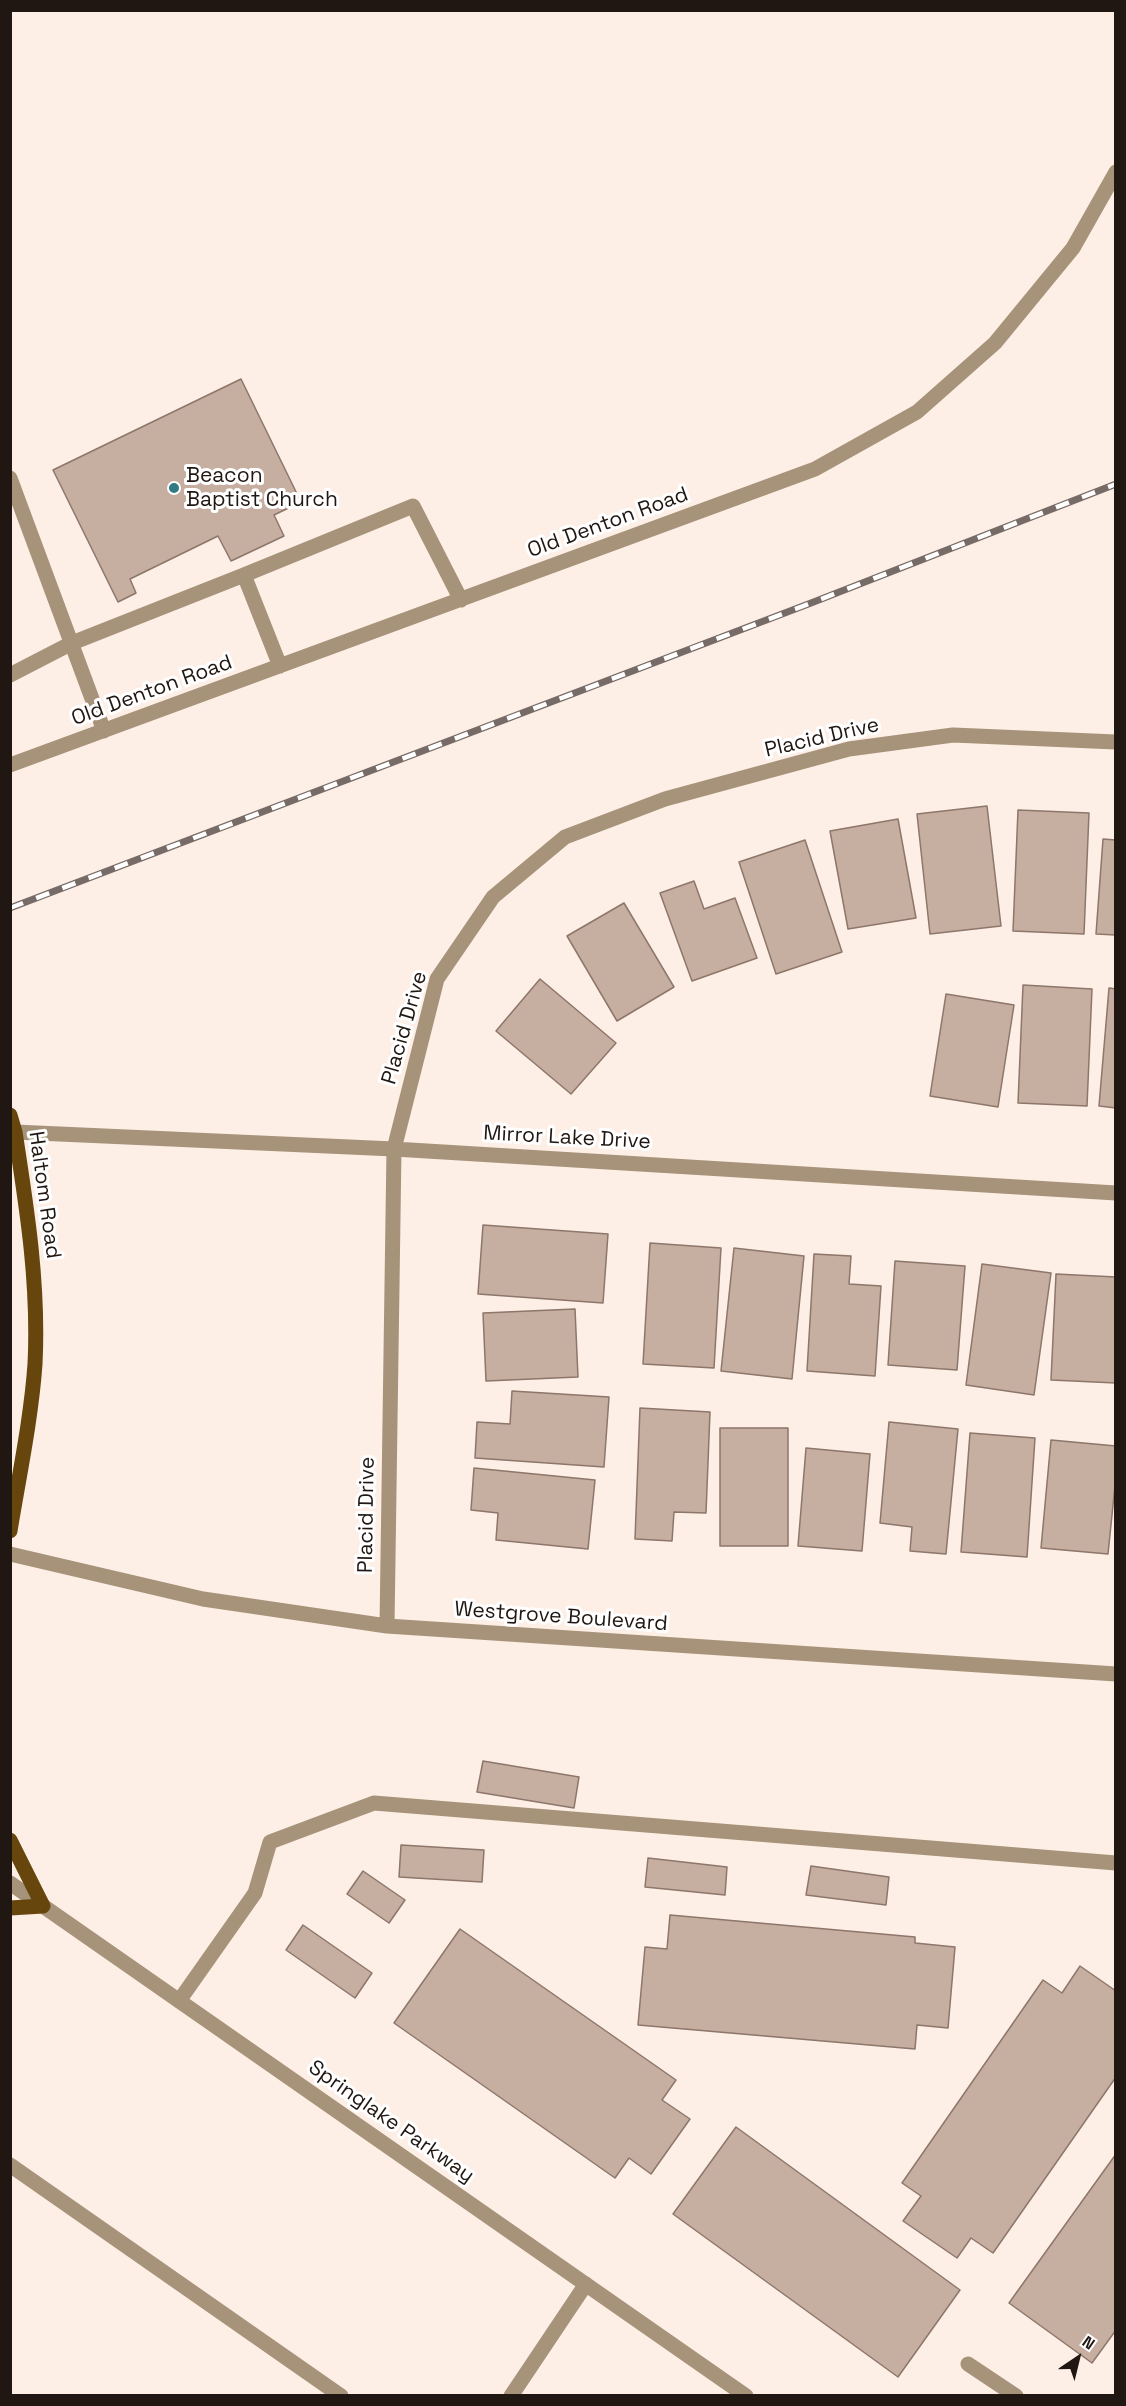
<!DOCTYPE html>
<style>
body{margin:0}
#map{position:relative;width:1126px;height:2406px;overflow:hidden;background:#fdeee6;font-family:"Space Grotesk",sans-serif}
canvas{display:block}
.frame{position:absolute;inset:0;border:12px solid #201713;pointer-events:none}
.north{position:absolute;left:1048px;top:2328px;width:60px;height:60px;-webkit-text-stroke:4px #fff;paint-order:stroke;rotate:35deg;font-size:16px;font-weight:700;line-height:24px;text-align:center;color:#201713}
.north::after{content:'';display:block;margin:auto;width:21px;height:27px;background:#201713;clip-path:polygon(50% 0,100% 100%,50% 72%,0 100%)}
</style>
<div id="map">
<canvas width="1126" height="2406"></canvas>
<div class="frame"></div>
<div class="north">N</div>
</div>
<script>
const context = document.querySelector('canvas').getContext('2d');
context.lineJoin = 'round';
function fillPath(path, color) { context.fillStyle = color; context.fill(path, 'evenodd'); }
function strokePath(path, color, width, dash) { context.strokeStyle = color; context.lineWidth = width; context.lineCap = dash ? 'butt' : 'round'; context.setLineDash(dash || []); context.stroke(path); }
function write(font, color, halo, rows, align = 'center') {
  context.font = font + ' "Space Grotesk",sans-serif'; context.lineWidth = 6; context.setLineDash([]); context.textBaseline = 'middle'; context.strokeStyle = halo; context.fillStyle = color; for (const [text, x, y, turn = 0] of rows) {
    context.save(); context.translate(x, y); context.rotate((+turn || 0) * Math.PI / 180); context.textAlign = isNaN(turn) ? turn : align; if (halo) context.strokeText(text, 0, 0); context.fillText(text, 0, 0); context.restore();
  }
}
const building = new Path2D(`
 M 241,379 L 301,502 L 274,515 L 284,536 L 231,561 L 218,536 L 130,579 L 136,593 L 118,602 L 53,470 Z
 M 987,806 L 1001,926 L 930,934 L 917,814 Z
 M 1018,810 L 1089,813 L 1084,934 L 1013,931 Z
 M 898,819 L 916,918 L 848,929 L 830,831 Z
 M 1103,839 L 1116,840 L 1116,935 L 1096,934 Z
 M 805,840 L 842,952 L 776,974 L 739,862 Z
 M 694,881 L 704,909 L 735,898 L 757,958 L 692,981 L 660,893 Z
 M 624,903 L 674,987 L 617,1021 L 567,936 Z
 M 540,979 L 616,1043 L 571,1094 L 496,1031 Z
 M 1023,985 L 1092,989 L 1087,1106 L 1018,1103 Z
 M 1109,988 L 1116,989 L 1116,1108 L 1099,1106 Z
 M 946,994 L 1014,1005 L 998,1107 L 930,1096 Z
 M 483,1225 L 608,1234 L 603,1303 L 478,1294 Z
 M 650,1243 L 721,1248 L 714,1368 L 643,1364 Z
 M 734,1248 L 804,1256 L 792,1379 L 721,1371 Z
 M 814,1254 L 851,1256 L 849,1284 L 881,1286 L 875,1376 L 807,1371 Z
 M 895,1261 L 965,1266 L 957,1370 L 888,1365 Z
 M 982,1264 L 1051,1273 L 1034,1395 L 966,1385 Z
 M 1056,1274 L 1116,1277 L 1116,1383 L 1051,1380 Z
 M 575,1309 L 578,1377 L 486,1381 L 483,1313 Z
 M 512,1391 L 609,1397 L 604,1467 L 475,1458 L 477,1422 L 510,1424 Z
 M 640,1408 L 710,1412 L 706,1513 L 674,1512 L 672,1541 L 635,1539 Z
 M 889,1422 L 958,1429 L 946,1554 L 910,1551 L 912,1527 L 880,1523 Z
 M 720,1428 L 788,1428 L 788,1546 L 720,1546 Z
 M 970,1433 L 1035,1438 L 1027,1557 L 961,1552 Z
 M 1051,1440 L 1116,1446 L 1116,1476 L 1108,1554 L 1041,1548 Z
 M 806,1448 L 870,1454 L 862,1551 L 798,1546 Z
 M 474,1468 L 595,1480 L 588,1549 L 496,1540 L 498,1513 L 471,1510 Z
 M 483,1761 L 579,1777 L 574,1808 L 477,1792 Z
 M 401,1845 L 484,1850 L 482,1882 L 399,1877 Z
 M 648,1858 L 727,1867 L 725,1895 L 645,1887 Z
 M 811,1866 L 889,1877 L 886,1905 L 806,1895 Z
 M 363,1871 L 405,1900 L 389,1923 L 347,1894 Z
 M 670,1915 L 915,1937 L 915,1943 L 955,1947 L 948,2028 L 917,2025 L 915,2049 L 638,2025 L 645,1947 L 667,1949 Z
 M 303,1925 L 372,1973 L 355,1998 L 286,1950 Z
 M 460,1929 L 676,2080 L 662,2100 L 690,2119 L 651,2174 L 629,2158 L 615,2178 L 394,2023 Z
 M 1080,1966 L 1116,1991 L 1116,2077 L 993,2253 L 971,2238 L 957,2258 L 903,2221 L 921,2196 L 902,2183 L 1043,1980 L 1062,1993 Z
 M 736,2127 L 960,2290 L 898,2377 L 673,2214 Z
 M 1116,2154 L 1116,2330 L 1092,2363 L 1009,2303 Z`);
fillPath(building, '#c6aea1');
strokePath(building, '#8d766a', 1.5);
strokePath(new Path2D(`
 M 10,478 L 104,731
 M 280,666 L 244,575 L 413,506 L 461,600
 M 10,675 L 72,643 L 244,575
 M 10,765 L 815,469 L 917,412 L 995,343 L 1073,248 L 1116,172
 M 15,1132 L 394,1149 L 1116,1193
 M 10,1554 L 203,1599 L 387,1626 L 1116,1674
 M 387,1626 L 394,1149 L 437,979 L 493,897 L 565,837 L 665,799 L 849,749 L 953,735 L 1116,742
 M 10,1883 L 746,2396
 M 179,2001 L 255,1893 L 270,1842 L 374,1803 L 1116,1863
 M 10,2165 L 341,2396
 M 968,2364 L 1016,2396
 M 511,2396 L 586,2284`), '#a69379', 15);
strokePath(new Path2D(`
 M 10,1115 L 15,1132 C 27,1209 39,1285 35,1364 C 31,1420 19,1476 10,1531
 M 10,1840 L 43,1906 L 10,1908`), '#66460c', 15);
const rail = new Path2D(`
 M 10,908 L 811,603 L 1116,484`);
strokePath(rail, '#766b66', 7);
strokePath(rail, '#fff', 4.5, [14]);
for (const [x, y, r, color] of [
 [174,488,6,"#317a81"]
]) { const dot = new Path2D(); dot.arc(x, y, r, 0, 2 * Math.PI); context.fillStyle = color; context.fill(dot); strokePath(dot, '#fff', 2); }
write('21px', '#201713', '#fff', [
 ["Beacon",186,476],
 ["Baptist Church",186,500]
], 'left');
write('21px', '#201713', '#fff', [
 ["Old Denton Road",608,523,-20],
 ["Old Denton Road",152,691,-20],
 ["Placid Drive",822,738,-13],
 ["Placid Drive",405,1028,-74],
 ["Mirror Lake Drive",567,1138,3],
 ["Haltom Road",44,1195,82],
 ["Placid Drive",367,1515,-89],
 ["Westgrove Boulevard",561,1617,4],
 ["Springlake Parkway",391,2122,35]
]);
</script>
